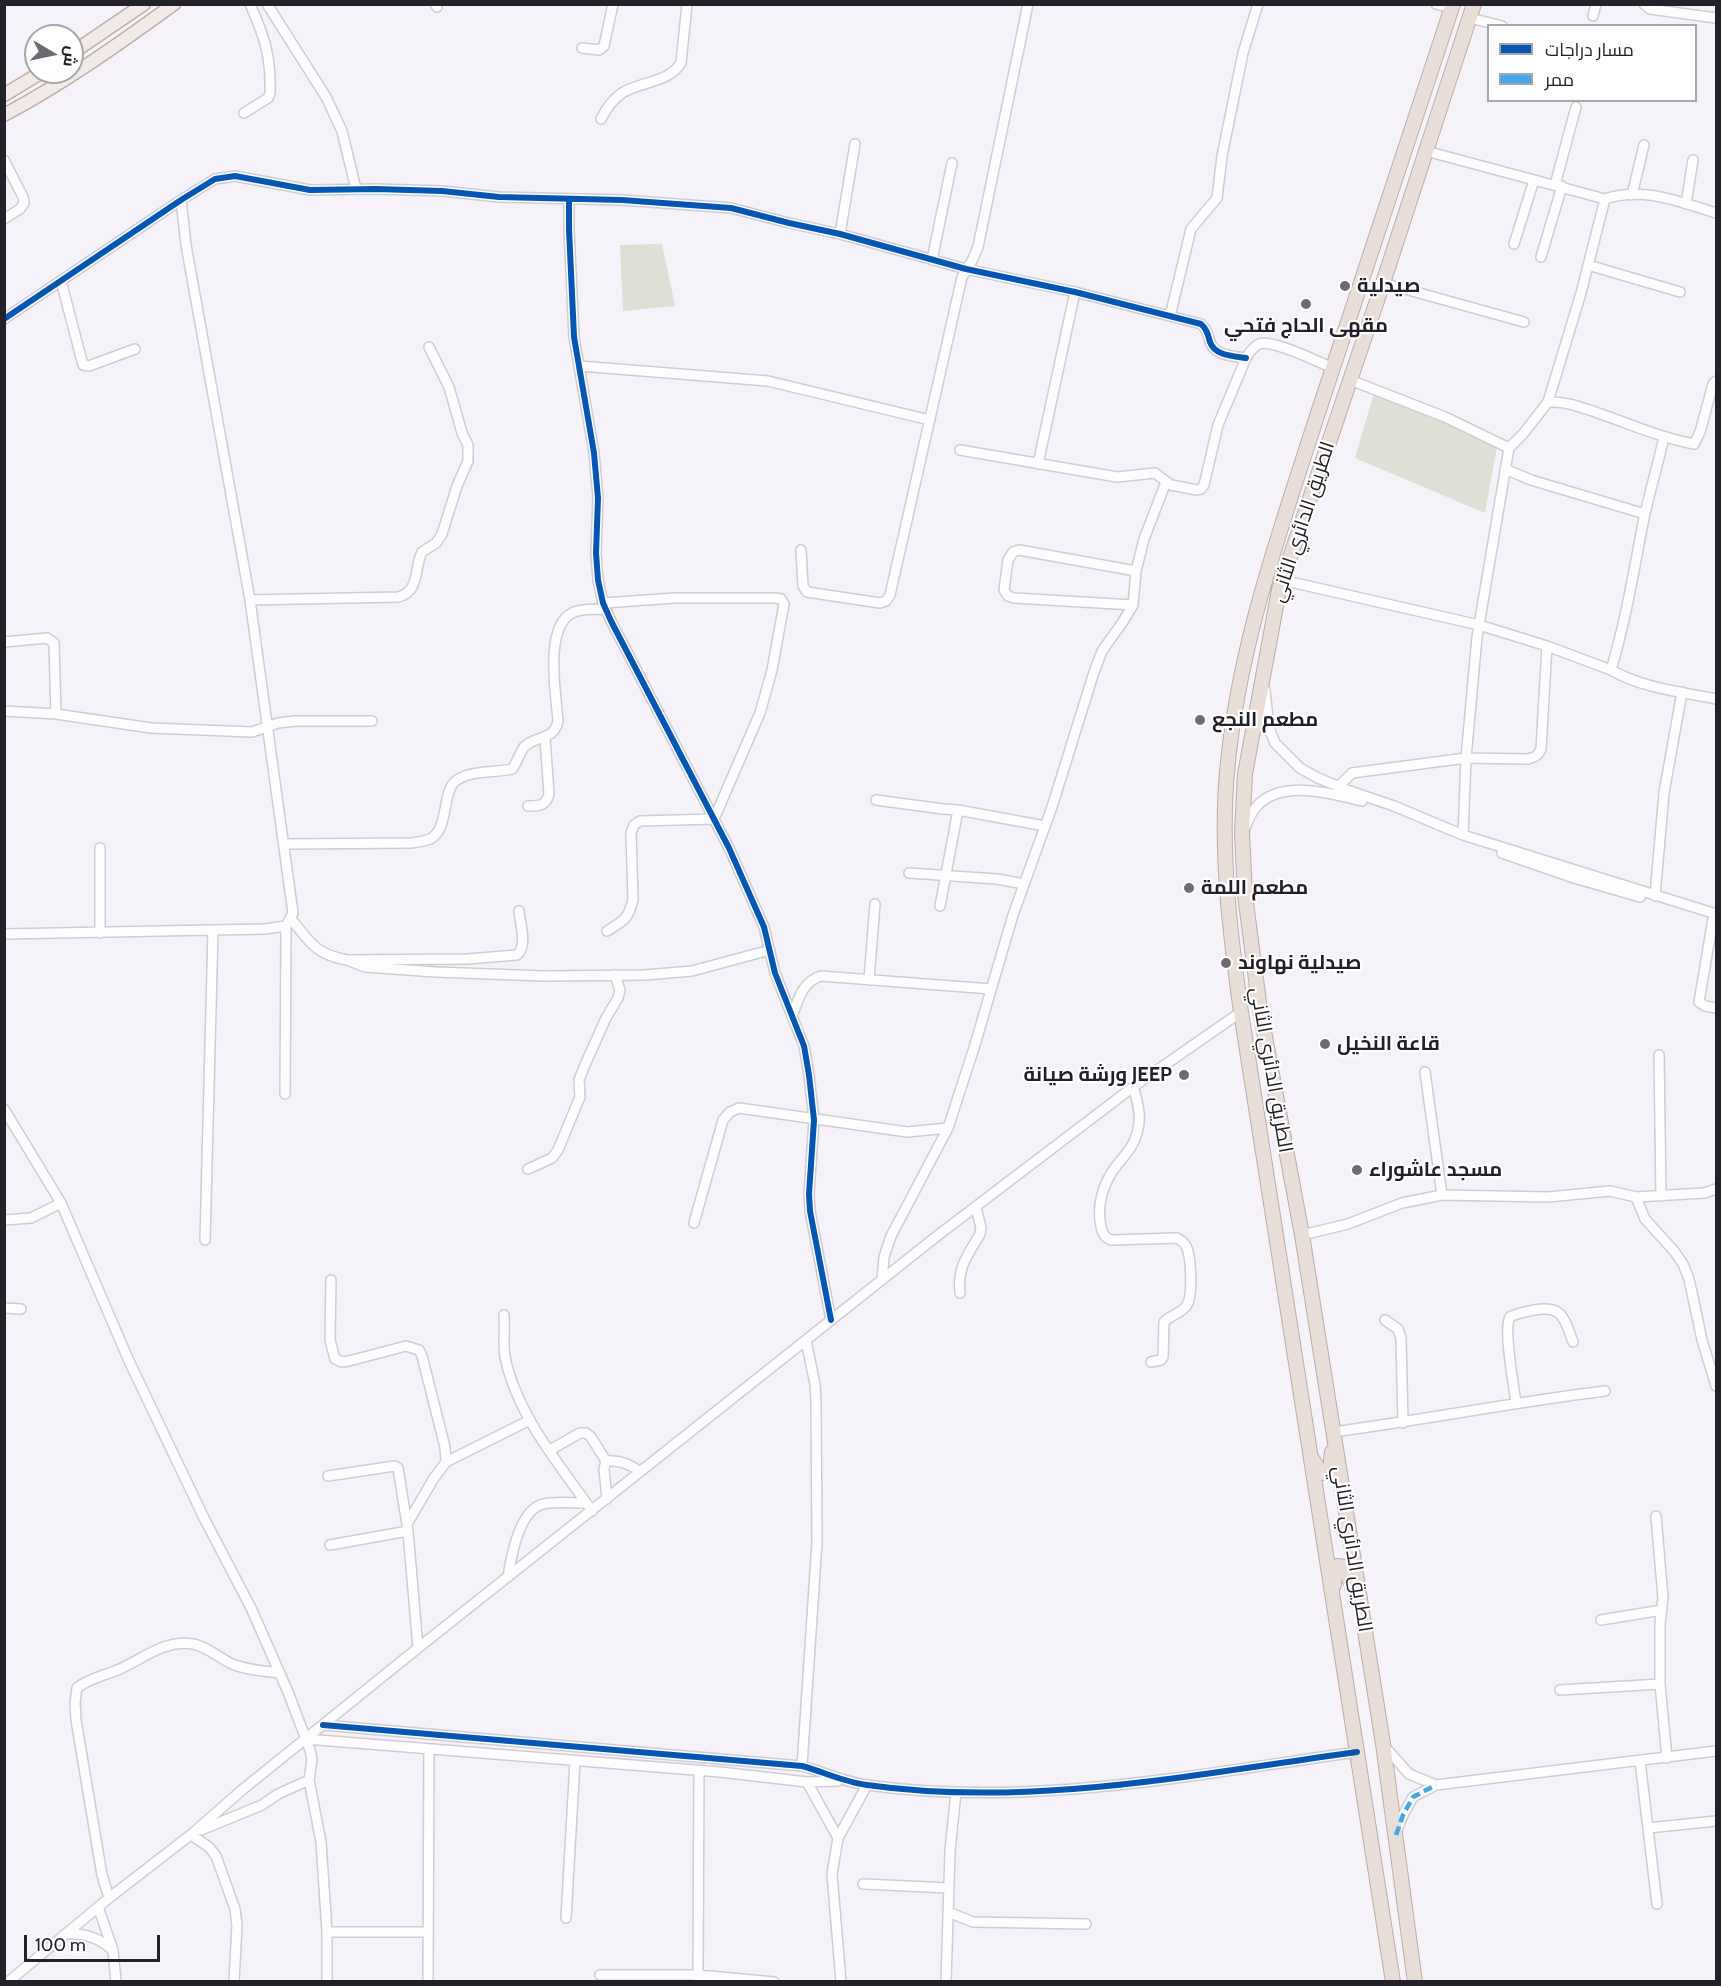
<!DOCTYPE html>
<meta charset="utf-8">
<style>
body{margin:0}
#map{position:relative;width:1721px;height:1986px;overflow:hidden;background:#f5f2fa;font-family:Cabin,Cairo,sans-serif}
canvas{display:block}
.frame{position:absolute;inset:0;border:6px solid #242029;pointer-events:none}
.legend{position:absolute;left:1487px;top:24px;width:210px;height:78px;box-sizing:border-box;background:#fff;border:2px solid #a7a6a9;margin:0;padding:8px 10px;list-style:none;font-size:18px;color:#242029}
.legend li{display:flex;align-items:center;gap:12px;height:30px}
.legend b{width:30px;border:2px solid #a7a6a9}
.north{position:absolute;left:24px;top:24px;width:60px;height:60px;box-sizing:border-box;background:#fff;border:2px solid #a7a6a9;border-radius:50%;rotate:99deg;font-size:16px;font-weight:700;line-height:24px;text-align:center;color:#242029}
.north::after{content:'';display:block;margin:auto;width:21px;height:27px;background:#6d6a72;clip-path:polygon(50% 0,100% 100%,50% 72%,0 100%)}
.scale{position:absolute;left:24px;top:1935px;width:136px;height:27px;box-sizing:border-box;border:3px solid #242029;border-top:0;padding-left:8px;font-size:18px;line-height:21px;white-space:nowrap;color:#242029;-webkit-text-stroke:4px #fff;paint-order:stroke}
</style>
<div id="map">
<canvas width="1721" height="1986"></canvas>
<div class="frame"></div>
<ul class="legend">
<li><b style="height:8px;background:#0057b8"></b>مسار دراجات</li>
<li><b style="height:8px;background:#3fa9f5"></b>ممر</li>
</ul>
<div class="north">ش</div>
<div class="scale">100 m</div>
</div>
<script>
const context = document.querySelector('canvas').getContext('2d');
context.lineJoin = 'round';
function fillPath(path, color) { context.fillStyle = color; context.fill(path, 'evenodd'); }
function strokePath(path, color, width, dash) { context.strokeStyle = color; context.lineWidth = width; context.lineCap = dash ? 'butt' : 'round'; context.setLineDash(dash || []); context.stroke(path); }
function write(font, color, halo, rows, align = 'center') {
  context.font = font + ' Cabin,Cairo,sans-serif'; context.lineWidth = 4.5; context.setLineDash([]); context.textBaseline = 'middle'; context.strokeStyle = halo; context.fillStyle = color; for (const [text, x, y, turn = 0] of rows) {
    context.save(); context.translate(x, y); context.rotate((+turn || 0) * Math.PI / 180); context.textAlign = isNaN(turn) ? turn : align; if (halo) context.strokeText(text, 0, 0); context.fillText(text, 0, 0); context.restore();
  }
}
fillPath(new Path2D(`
 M 662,244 L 675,306 L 623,311 L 620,245 Z
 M 1374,393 L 1494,442 L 1497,447 L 1485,513 L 1355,458 Z`), '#dde0d4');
const minor = new Path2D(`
 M 267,4 L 326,97 L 342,131 L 356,189
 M 435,4 L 437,7
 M 1436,4 L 1451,8
 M 1644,4 L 1650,9 L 1716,18
 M 1593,16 L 1596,4
 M 1470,18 L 1502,26
 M 582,48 L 599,50 L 604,46 L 613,4
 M 244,113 L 268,98 L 270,93 C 271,56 265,38 250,4
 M 601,119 C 606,109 612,100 622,93 C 642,81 668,83 681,63 L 687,4
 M 1426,151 L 1605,199
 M 4,160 L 23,197 L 24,203 L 20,209 L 4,219
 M 1555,185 L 1576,107
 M 1632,195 L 1644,145
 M 569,200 L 569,229 L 574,337 L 594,453 L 598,498 L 596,553 L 598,580 L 603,603 L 611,621 L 729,848 L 764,927 L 775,973 L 804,1046 L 809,1075 L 814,1120 L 809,1194 L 810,1211 L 831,1320
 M 1686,204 L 1693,160
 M 840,234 L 855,144
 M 1514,244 L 1534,180
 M 1541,257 L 1562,186
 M 932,260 L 952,163
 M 1588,265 L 1680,292
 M 61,281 L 83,365 L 89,366 L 135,349
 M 1383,283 L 1524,322
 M 1170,316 L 1191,229 L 1217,198 L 1222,156 L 1243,53 L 1258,4
 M 4,319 L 181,200 L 215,179 L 235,176 L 310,190 L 376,189 L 442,191 L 499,197 L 622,200 L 731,208 L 789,223 L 840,234 L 966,269 L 1075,292 L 1201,324 C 1207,329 1208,335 1210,342 C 1215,356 1233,356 1246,358
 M 580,366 L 768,381 L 930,420
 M 1350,380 L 1445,417 L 1509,448
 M 1548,402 L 1581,293 L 1605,199 C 1643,186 1680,202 1716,213
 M 1664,437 C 1658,464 1650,491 1644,518 C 1634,569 1626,620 1611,670 C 1642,688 1682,692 1716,699
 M 960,450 L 1117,477 L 1155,473 L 1171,485 L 1197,490 L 1201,489 L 1204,485 L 1218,425 L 1246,358 C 1249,353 1253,347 1259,344 C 1273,339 1318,362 1333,368
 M 1038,464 L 1075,292
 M 1505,469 L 1531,480 L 1645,514
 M 801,550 L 803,586 L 807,592 L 880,603 L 886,601 L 890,595 L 962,277 L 972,261 L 978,247 L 1028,4
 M 1282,580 L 1479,625 L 1547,646 L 1611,670
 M 250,600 L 398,597 C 420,592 414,568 422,552 L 436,543 L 442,534 L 457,486 L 468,461 L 468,445 L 462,433 L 449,387 L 429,347
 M 603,603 L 675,598 L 775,598 L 781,599 L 784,604 L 772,670 L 760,713 L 714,819 L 640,821 L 634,825 L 631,833 L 633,899 C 629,919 623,921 607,931
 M 1133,605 L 1014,598 L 1008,596 L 1004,590 L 1008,560 L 1013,552 L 1019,550 L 1136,571
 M 4,642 L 47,638 L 54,643 L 56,714
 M 1265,690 L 1269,728 L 1275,743 L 1300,768 L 1318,778 L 1347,790 L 1394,806 L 1463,835 L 1716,914
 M 4,711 L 56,714 L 151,728 L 252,732 L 278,723 L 295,721 L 372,721
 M 1338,787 L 1352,773 L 1466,758 L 1528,759 C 1535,757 1538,756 1541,749 L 1547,646
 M 876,800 L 943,809 L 958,810 L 1045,826
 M 528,806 C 539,806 546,806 549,794 L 545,738
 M 1245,828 C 1248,821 1251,813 1256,807 C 1280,779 1331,793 1362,801
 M 1463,835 L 1466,758 L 1477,637 L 1509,448 L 1523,434 L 1548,402 C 1567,401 1583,408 1601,414 C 1632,425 1662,438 1694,444 L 1700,432 L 1713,384 L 1716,381
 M 285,844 L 412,843 C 418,842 425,841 430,839 C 450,829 441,790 457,780 C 472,770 495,773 512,769 C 517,763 519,754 524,747 C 536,735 554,741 558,721 C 556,695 544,627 572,613 C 581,608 595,610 605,609
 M 1502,853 L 1574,878 L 1640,897
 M 909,873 L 997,879 L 1024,884
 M 1655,896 L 1664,793 L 1682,692
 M 940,906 L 958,810
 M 291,919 C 311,943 315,954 347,960 L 467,959 L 517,955 C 528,945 520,925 519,911
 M 1713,919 L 1699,1002 L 1705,1006 L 1716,1008
 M 100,933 L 100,848
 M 4,934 L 265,929 L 286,926 L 293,913 L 250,600 L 186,245 L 181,200
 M 347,960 L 365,967 L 436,972 L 544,976 L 645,975 L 692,971 L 770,950
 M 869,980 L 875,904
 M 792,1017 C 798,1000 802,982 821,976 L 991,989
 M 1659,1055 L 1661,1196
 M 1425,1072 L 1442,1195
 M 1133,1087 C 1138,1102 1142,1118 1137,1133 C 1134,1146 1125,1155 1117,1165 C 1104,1181 1096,1205 1101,1226 C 1102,1233 1104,1237 1111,1240 L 1177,1238 C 1182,1241 1185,1243 1187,1248 C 1191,1259 1193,1295 1187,1305 C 1182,1313 1171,1315 1164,1322 L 1163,1357 L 1161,1360 L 1151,1362
 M 285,1094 L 286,926
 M 4,1109 L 61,1203 L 129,1361 L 204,1518 L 252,1610 L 288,1692 L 310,1750 L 312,1760 L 309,1780 L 321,1842 L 327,1932 L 427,1932
 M 528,1169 L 552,1158 L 558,1150 L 580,1097 L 579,1080 L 584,1067 L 606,1018 L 618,998 L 620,990 L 615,975
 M 1636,1197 L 1645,1219 L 1674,1251 L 1683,1264 L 1689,1279 L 1702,1340 L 1716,1386
 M 4,1220 L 31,1218 L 61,1203
 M 694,1223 L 723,1120 L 730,1112 L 739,1108 L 907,1132 L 948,1128
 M 1302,1235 L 1348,1224 L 1402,1203 L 1442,1195 L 1548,1197 L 1610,1191 L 1636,1197 L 1704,1193 L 1716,1189
 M 205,1240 L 213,931
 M 331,1280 L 330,1340 L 335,1359 L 342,1362 L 349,1361 L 406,1346 L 419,1350 L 422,1356 L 445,1447 L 446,1462 L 434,1478 L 407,1524
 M 882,1280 L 884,1257 L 891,1236 L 948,1128 L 974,1048 L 1013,915 L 1052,807 L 1094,672 L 1102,651 L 1122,623 L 1133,605 L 1136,571 L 1144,539 L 1166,482
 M 960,1293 C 957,1267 968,1255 980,1234 L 981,1228 L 976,1207
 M 4,1308 L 21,1309
 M 504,1315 C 505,1329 503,1344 505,1357 C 517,1415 559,1464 592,1511
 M 1385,1320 L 1398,1329 L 1401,1338 L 1403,1423
 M 1516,1403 C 1514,1387 1503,1328 1510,1317 C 1517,1313 1526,1312 1534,1310 C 1563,1305 1564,1318 1573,1342
 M 1333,1432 C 1424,1420 1514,1402 1605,1391
 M 550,1450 L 580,1433 L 586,1433 L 591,1437 L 606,1461 L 604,1469 L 607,1499
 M 606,1461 C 619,1460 629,1463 640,1472
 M 446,1462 L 530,1420
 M 1656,1516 L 1663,1598 L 1660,1624 L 1660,1684
 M 330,1545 L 408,1531
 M 508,1577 C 511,1557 519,1510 543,1504 C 556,1501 572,1503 586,1503
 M 1601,1620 L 1662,1610
 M 418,1648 L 937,1236 L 1133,1087 L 1241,1012
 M 1560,1690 L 1660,1684 L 1667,1758
 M 323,1725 L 802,1766 C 824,1772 844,1782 867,1785 C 1029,1808 1197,1774 1357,1752
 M 306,1739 L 720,1772 L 807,1782 L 838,1781
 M 1385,1747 L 1409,1774 L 1436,1785 L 1716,1751
 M 1640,1761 L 1657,1904
 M 802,1766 L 817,1542 L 816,1402 L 815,1384 L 806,1341
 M 807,1782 L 838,1838
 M 1648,1828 L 1716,1821
 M 201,1830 L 262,1805 L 278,1794 L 309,1780
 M 1396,1833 L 1403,1815 L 1413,1797 L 1436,1785
 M 191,1835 L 209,1847 L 216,1856 L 235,1909 L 237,1925 L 234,1982
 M 863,1884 L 949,1888
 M 109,1898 L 102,1875 L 76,1720 L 75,1703 L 77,1688 C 88,1679 102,1676 115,1671 C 141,1661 163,1639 193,1644 C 206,1646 218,1657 230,1663 C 245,1670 264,1671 280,1673
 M 98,1907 L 113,1950 L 116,1982
 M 948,1912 L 973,1922 L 1086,1924
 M 566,1918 L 575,1761
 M 65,1934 C 83,1933 98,1937 111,1949
 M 600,1975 L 698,1975 L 699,1771
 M 8,1982 L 109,1898 L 193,1833 L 242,1790 L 418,1648 L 408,1531 L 398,1468 L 395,1466 L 388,1467 L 328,1476
 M 327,1982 L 327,1932
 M 428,1982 L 429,1749
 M 699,1982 L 698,1975 L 774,1982
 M 841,1982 L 832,1874 L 838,1838 L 867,1785
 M 946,1982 L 950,1851 L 956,1792`);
const major = new Path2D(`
 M 72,53 L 144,4
 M 4,95 L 42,72
 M 4,115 C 64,83 119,44 174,4`);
const highway = new Path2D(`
 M 1313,1460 L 1320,1472 L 1324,1473 L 1330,1471 L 1332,1452
 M 1334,1585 L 1335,1573 L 1338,1566 L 1345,1567 L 1351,1583
 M 1393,1982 L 1241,1012 C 1230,933 1220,852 1227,772 C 1238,647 1280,531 1318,413 C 1363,276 1408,140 1453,4
 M 1415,1982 L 1383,1744 L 1302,1235 L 1260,1010 L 1245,895 L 1242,833 L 1245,774 L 1279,590 L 1383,283 L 1474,4`);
strokePath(minor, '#d0ccd4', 12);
strokePath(major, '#bbadab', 15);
strokePath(highway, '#bbadab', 16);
strokePath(minor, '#fefdfe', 9);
strokePath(major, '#f2eae7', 12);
strokePath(highway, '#e9ddd7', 14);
strokePath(new Path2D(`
 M 1396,1835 L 1403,1815 L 1413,1797 L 1436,1785`), '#3fa9f5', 4.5, [9, 4.5]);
strokePath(new Path2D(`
 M 569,200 L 569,229 L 574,337 L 594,453 L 598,498 L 596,553 L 598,580 L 603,603 L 611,621 L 729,848 L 764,927 L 775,973 L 804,1046 L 809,1075 L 814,1120 L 809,1194 L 810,1211 L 831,1320
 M 4,319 L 181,200 L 215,179 L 235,176 L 310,190 L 376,189 L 442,191 L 499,197 L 622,200 L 731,208 L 789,223 L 840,234 L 966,269 L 1075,292 L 1201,324 C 1207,329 1208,335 1210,342 C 1215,356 1233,356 1246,358
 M 323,1725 L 802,1766 C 824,1772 844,1782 867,1785 C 1029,1808 1197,1774 1357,1752`), '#0057b8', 6);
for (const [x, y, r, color] of [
 [1345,286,6,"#6d6a72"],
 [1306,304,6,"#6d6a72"],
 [1200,720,6,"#6d6a72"],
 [1189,888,6,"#6d6a72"],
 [1226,963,6,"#6d6a72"],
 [1325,1044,6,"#6d6a72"],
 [1184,1075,6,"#6d6a72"],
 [1357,1170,6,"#6d6a72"]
]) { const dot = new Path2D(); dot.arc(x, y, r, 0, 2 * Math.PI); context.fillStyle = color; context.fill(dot); strokePath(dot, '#fff', 2); }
write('bold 20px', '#242029', '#fff', [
 ["صيدلية",1357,286],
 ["مقهى الحاج فتحي",1306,326,"center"],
 ["مطعم النجع",1212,720],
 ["مطعم اللمة",1201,888],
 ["صيدلية نهاوند",1238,963],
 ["قاعة النخيل",1337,1044],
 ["ورشة صيانة JEEP",1172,1075,"right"],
 ["مسجد عاشوراء",1369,1170]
], 'left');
write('20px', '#242029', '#fff', [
 ["الطريق الدائري الثاني",1303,522,-72],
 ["الطريق الدائري الثاني",1271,1070,80],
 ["الطريق الدائري الثاني",1352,1549,81]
]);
</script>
